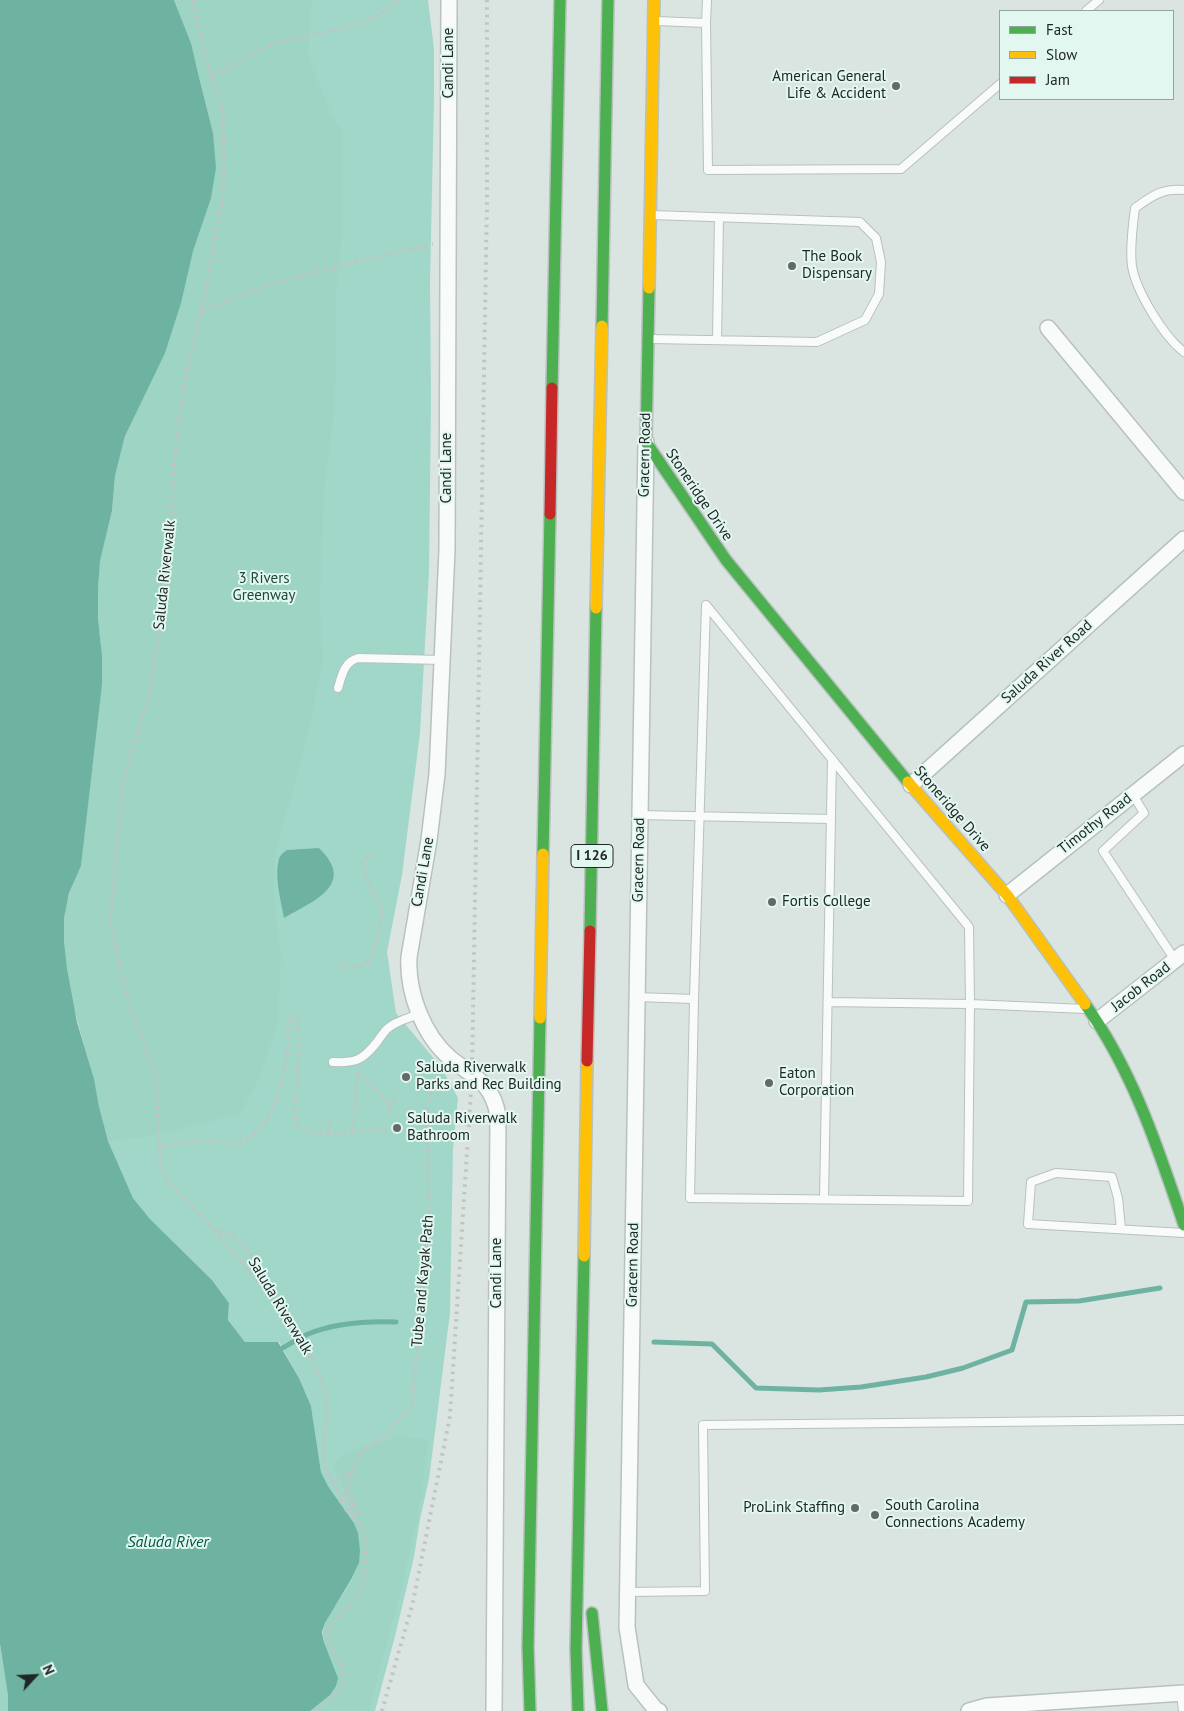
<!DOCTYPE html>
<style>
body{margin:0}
#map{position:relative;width:1184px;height:1711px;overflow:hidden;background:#dae5e2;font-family:"PT Sans",sans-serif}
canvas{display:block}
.legend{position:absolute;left:999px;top:10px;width:175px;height:90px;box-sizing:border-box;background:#e2f7f0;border:1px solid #94a49f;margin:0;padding:6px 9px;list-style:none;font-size:15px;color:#202826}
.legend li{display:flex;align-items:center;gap:10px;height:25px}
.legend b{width:25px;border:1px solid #94a49f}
.north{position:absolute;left:10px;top:1651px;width:50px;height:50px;-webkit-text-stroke:4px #e2f7f0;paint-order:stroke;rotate:65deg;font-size:14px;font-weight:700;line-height:20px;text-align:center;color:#202826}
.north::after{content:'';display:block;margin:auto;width:18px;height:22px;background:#202826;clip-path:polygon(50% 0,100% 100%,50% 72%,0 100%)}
</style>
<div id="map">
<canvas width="1184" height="1711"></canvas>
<ul class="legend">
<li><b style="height:6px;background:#4caf50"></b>Fast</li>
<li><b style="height:6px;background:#ffc107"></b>Slow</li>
<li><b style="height:6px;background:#c62828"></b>Jam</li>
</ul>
<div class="north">N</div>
</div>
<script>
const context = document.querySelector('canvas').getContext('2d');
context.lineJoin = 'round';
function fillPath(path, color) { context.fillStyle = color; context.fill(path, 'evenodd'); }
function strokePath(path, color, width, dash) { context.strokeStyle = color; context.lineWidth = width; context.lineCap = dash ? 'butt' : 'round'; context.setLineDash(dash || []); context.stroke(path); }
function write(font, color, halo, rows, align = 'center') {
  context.font = font + ' "PT Sans",sans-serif'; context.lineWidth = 4; context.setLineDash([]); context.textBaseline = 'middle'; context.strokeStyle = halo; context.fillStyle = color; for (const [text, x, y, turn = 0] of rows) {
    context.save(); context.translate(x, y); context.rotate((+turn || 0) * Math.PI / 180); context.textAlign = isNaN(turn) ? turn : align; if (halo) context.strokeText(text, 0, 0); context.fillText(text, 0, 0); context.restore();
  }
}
fillPath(new Path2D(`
 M 280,0 L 428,0 L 434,49 L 434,98 L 430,282 L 431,402 L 429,572 L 420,733 L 402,875 L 387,952 L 396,1013 L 441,1067 L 458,1098 L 453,1149 L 450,1313 L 429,1479 L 420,1519 L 414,1557 L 394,1640 L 375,1711 L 310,1711 L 338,1678 L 324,1642 L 325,1623 L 352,1579 L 359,1563 L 354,1523 L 328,1486 L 321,1472 L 311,1406 L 299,1378 L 279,1342 L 245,1342 L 228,1320 L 229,1303 L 212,1280 L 150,1219 L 133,1198 L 108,1141 L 99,1107 L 94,1079 L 69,893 L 81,866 L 102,685 C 102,644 97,603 100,561 L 213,133 L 191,43 Z`), '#a1d7c8');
fillPath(new Path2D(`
 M 174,0 L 312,0 L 308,56 L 330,111 L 343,133 L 343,226 L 336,295 L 335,402 L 324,491 L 320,606 L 323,660 L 305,746 L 275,854 L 274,894 L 281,958 L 277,1028 L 258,1080 L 240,1114 L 151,1136 L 108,1141 C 105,1130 101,1119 99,1108 C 96,1098 96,1088 93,1078 C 81,1028 58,969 64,917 C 66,899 73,883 81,866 L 102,685 L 102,656 L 98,618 L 98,590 L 100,561 L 112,511 L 115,476 L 125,436 L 142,398 L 202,225 L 213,133 L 191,43 Z
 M 398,1436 L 428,1440 C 420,1532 392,1622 369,1711 L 310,1711 C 318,1703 328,1696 335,1687 C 344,1676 323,1648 323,1633 C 323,1617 355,1583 359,1562 C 363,1543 354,1513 346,1495 C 341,1483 336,1477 334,1463 L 344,1453 Z
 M 0,1644 L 8,1696 L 8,1711 L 0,1711 Z`), '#9dd4c4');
fillPath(new Path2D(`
 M 0,0 L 174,0 L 191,43 L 200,81 L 213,133 L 216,168 L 211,198 L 193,251 L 181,303 L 165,353 L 125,436 L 115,476 L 112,511 L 100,561 L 98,590 L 98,618 L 102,656 L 102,685 L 81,866 L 69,893 L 64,918 L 64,942 L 67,969 L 77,1022 L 94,1079 L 99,1107 L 108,1141 L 133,1198 L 150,1219 L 212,1280 L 229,1303 L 228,1320 L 245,1342 L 278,1342 L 299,1378 L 311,1406 L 321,1472 L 328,1486 L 354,1523 L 358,1533 L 360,1550 L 359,1563 L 352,1578 L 325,1623 L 322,1632 L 324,1642 L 338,1678 L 336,1686 L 330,1695 L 310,1711 L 8,1711 L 8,1696 L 0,1644 Z
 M 319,848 C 357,885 313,901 284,918 C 281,900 274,877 279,859 C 280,855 284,852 287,850 Z`), '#6eb3a1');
strokePath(new Path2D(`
 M 654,1342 L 712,1344 L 756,1388 L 819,1390 L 861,1387 L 926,1377 L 963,1368 L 1012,1350 L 1026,1302 L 1079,1301 L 1160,1288
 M 277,1351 C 287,1346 297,1339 308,1334 C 335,1323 367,1321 396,1322`), '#6eb3a1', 5);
const lane = new Path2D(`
 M 707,0 L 706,23 L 708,170 L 901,169 L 1000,84
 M 1086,11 L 1099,0
 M 656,21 L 706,23
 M 1184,190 C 1162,188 1152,196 1135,208 C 1133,223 1130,252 1132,266 C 1136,291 1164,337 1184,352
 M 650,339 L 817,342 L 865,320 L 879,294 L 881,262 L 876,238 L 860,222 L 651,215
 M 717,340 L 719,218
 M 338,688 C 342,675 344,662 358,658 L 442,660
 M 1133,795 L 1144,813 L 1103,851 L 1175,960
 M 640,815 L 831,819
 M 637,997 L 694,999 L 706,605 L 969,927 L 970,1004 L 1085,1009
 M 694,999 L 690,1198 L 968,1201 L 970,1004 L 828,1002
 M 333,1062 C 356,1063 363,1060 377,1042 C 380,1038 383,1033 387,1029 C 395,1021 409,1018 419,1014
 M 824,1199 L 832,759
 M 1121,1229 L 1118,1198 L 1112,1177 L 1056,1173 L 1031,1182 L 1028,1224 L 1184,1233
 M 628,1592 L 705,1591 L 703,1425 L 1184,1420
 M 1181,1693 L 1183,1711`);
const street = new Path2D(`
 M 449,0 L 447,550 L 437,774 L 429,840 L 409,957 C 407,992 423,1035 450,1058 C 474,1078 491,1080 498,1115 L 494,1711
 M 1048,328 L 1184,492
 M 646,442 L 627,1627 L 636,1685 L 656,1710 L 659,1711
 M 911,785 L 1184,539
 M 1007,895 L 1184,754
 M 1097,1021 L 1184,953
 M 969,1711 L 987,1706 L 1184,1693`);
const fast = new Path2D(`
 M 649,288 L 646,442 L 726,560 L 908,782
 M 602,326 L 608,0
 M 552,388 L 560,0
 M 543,854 L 550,514
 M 590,931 L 596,608
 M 1085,1004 C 1133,1071 1158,1148 1184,1225
 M 592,1613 L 602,1711
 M 530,1711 L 528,1647 L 540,1018
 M 578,1711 L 576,1649 L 584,1256`);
const slow = new Path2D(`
 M 649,288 L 654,0
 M 596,608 L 602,326
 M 908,782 L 1007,895 L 1085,1004
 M 540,1018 L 543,854
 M 584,1256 L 587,1061`);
const jam = new Path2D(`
 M 550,514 L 552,388
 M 587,1061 L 590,931`);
strokePath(lane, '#b8c1be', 10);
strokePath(street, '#b8c1be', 18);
strokePath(fast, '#b8c1be', 14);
strokePath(slow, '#b8c1be', 14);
strokePath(jam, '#b8c1be', 14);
strokePath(new Path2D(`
 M 193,0 L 211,77 L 219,96 L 223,115 L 224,165 L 223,195 L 208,280 L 183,389 L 174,462 L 170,538 L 163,613 L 147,703 L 123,781 L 110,923 L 130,1007 L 156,1074 L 159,1146 C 174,1143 190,1141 205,1141 C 217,1141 231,1145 243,1141 C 271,1132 285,1075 288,1049 C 289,1040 285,1021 292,1016 L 297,1020 L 299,1042 L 295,1117 L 297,1125 C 309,1135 336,1136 351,1131 L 354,1123 L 357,1074 L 353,1074
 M 211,77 C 230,67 249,54 269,46 C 300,34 378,28 397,0
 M 202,311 L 261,287 L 354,262 L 433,244
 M 341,969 L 341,964 L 356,967 L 367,964 C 373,952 384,920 381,908 C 379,900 374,894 370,887 C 366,879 365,869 363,861 L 374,852
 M 357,1074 L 362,1075 L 386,1101 L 390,1115
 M 390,1110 L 394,1096
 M 351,1131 L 386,1130
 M 328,1133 L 329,1120
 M 159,1146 L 161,1167 L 169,1183 L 218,1233 L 259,1284
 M 218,1233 L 223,1231 L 240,1242 L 245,1247 C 276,1296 314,1346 328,1405
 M 333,1484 L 344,1475 L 352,1471
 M 340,1503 L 347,1487
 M 345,1511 L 355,1503
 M 351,1518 L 359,1510 L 352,1499 L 347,1486 L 356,1463 L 363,1450 L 386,1436 L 412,1405 L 429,1215 L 427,1108 L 439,1066`), '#c1c4c3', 3, [4, 4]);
strokePath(lane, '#f9fbfb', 8);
strokePath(street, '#f9fbfb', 15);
strokePath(fast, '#4caf50', 11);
strokePath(slow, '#ffc107', 11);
strokePath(jam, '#c62828', 11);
strokePath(new Path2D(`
 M 382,1711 L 413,1602 L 450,1416 L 472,1074 L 487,199 L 487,0`), '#c1c4c3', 4, [2.5, 5]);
strokePath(new Path2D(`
 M 314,1711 C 333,1698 352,1685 339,1660 C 335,1653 329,1644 328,1636 C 327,1623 344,1612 352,1603 C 356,1599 360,1592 362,1587 C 366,1577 365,1557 366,1545 C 366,1521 334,1491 326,1469 C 320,1452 327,1422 328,1405`), '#c1c4c3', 3, [4, 4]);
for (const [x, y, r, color] of [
 [896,86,5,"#616a68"],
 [792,266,5,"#616a68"],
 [772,902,5,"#616a68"],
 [406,1077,5,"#616a68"],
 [769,1083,5,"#616a68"],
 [397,1128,5,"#616a68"],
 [855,1508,5,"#616a68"],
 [875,1515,5,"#616a68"]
]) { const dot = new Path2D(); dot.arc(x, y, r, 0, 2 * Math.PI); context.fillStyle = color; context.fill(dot); strokePath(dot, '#e2f7f0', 2); }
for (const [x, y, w] of [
 [592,856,42]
]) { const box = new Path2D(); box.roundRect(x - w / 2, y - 11.5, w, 23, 4); context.fillStyle = '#e2f7f0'; context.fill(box); strokePath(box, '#202826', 1); }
write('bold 14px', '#202826', null, [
 ["I 126",592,856]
]);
write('15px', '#202826', '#e2f7f0', [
 ["Candi Lane",449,63,-90],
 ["Gracern Road",645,455,-89],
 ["Candi Lane",447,468,-90],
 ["Stoneridge Drive",699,495,56],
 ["Saluda Riverwalk",165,575,-84],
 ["Saluda River Road",1047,662,-42],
 ["Stoneridge Drive",952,809,49],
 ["Timothy Road",1095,824,-38],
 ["Gracern Road",639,860,-89],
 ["Candi Lane",423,872,-80],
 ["Jacob Road",1141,987,-38],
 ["Gracern Road",633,1265,-89],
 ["Candi Lane",497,1273,-90],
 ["Tube and Kayak Path",423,1281,-85],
 ["Saluda Riverwalk",280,1306,59]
]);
write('15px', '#202826', '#e2f7f0', [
 ["American General",886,77,"right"],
 ["Life & Accident",886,94,"right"],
 ["The Book",802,257],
 ["Dispensary",802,274],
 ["Fortis College",782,902],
 ["Saluda Riverwalk",416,1068],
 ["Parks and Rec Building",416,1085],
 ["Eaton",779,1074],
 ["Corporation",779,1091],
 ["Saluda Riverwalk",407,1119],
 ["Bathroom",407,1136],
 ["South Carolina",885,1506],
 ["Connections Academy",885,1523],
 ["ProLink Staffing",845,1508,"right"]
], 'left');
write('15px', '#1e473b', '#e2f7f0', [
 ["3 Rivers",264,579],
 ["Greenway",264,596]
]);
write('italic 16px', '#035544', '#e2f7f0', [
 ["Saluda River",168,1542]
]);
</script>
